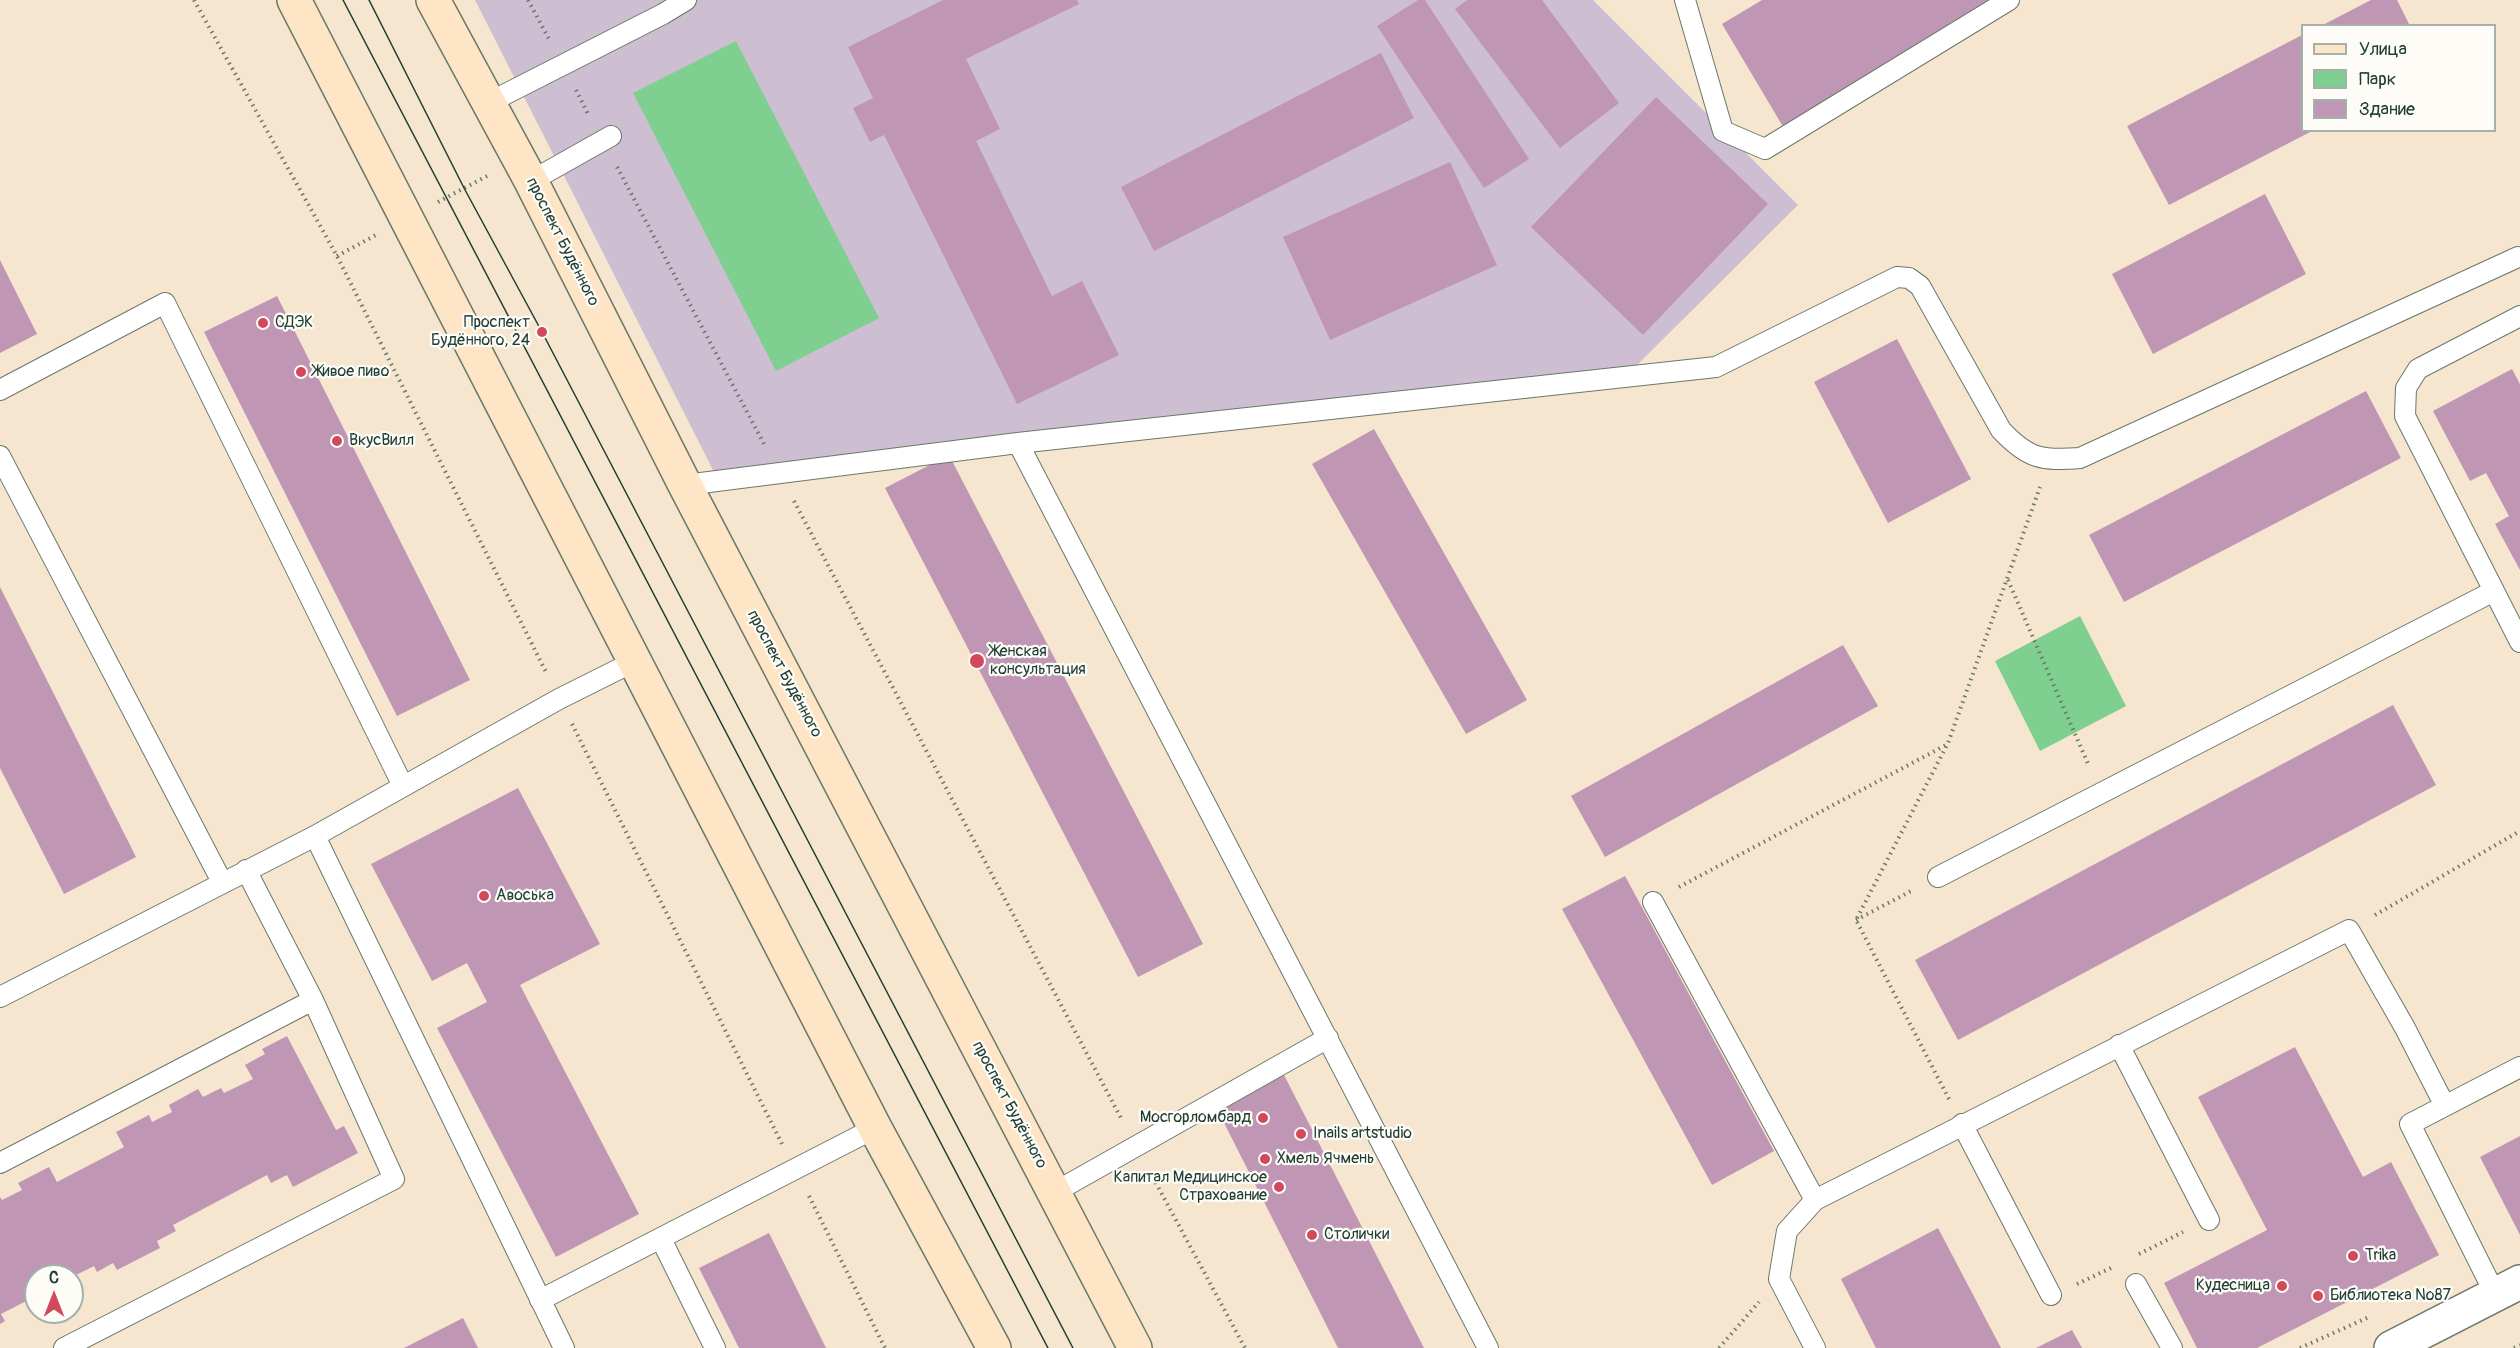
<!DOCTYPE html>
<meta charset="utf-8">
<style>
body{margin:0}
#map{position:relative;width:2520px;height:1348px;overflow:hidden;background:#f6e5cf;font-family:Pangolin,sans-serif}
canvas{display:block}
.legend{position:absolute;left:2301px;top:24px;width:195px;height:108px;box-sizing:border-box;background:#fdfcf7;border:2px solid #a4b0a9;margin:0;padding:8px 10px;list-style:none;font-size:18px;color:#1f3d34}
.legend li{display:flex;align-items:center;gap:12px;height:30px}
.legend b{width:30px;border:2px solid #a4b0a9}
.north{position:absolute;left:24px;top:1264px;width:60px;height:60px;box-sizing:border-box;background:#fdfcf7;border:2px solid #a4b0a9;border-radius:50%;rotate:0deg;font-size:16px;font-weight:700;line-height:24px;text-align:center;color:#1f3d34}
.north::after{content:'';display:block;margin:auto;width:21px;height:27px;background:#d1495b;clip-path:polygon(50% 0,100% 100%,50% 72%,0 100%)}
</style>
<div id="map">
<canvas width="2520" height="1348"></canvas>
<ul class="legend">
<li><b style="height:8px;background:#fde5c5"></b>Улица</li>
<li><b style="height:16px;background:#7fcf90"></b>Парк</li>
<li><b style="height:16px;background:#bf97b4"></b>Здание</li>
</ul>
<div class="north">С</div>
</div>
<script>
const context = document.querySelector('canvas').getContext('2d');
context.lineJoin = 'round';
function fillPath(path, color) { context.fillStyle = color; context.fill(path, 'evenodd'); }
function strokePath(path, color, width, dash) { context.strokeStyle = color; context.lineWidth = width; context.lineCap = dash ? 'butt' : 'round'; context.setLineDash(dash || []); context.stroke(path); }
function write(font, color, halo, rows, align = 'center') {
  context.font = font + ' Pangolin,sans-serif'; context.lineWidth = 4.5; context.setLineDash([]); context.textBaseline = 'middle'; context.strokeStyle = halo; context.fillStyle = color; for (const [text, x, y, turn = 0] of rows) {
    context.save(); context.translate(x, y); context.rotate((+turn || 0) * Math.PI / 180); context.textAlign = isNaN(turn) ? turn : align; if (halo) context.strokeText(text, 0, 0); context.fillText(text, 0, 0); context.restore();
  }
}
fillPath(new Path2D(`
 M 475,0 L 1593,0 L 1798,205 L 1635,367 L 714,472 Z`), '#cebed2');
fillPath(new Path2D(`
 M 736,41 L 879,318 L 776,371 L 633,93 Z
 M 2080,616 L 2126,706 L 2040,751 L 1995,661 Z`), '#7fcf90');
fillPath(new Path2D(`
 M 943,0 L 1077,0 L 1079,4 L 966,59 L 1000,129 L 976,141 L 1052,296 L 1082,281 L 1119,355 L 1017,404 L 884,135 L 870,142 L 853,108 L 873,98 L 848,47 Z
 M 1418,0 L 1425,0 L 1529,159 L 1484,188 L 1377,26 Z
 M 1467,0 L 1542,0 L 1619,103 L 1560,148 L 1455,9 Z
 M 1762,0 L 2003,0 L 1785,130 L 1722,24 Z
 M 2371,0 L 2397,0 L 2410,26 L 2321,26 Z
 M 2302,35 L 2302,130 L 2314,130 L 2169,205 L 2127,126 Z
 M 1381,53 L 1414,118 L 1154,251 L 1121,187 Z
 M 1656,97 L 1768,204 L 1643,335 L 1531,227 Z
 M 1450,162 L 1497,265 L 1330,340 L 1283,237 Z
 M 2265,194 L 2306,274 L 2153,354 L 2112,274 Z
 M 0,260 L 37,334 L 0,353 Z
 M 277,296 L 470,680 L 397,716 L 204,332 Z
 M 1897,339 L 1971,479 L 1888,523 L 1814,382 Z
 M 2512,369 L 2520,384 L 2520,570 L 2495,524 L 2509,516 L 2486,473 L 2470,481 L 2433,411 Z
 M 2366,391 L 2401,458 L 2124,602 L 2089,535 Z
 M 1374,429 L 1527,700 L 1466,734 L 1312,464 Z
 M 949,455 L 1203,944 L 1138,977 L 885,488 Z
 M 0,587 L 136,857 L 64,894 L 0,768 Z
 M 1843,645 L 1878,706 L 1605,857 L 1571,796 Z
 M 2393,705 L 2436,785 L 1958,1040 L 1915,960 Z
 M 518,788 L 600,944 L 520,985 L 639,1214 L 556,1257 L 437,1028 L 487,1002 L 467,963 L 432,981 L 371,864 Z
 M 1625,876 L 1774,1151 L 1712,1185 L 1562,909 Z
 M 287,1036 L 336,1130 L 344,1126 L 358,1153 L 293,1187 L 287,1175 L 271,1183 L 267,1175 L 173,1225 L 176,1231 L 157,1241 L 160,1248 L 117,1270 L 113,1263 L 97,1272 L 94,1266 L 72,1277 L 36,1276 L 36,1296 L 1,1314 L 5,1321 L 0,1324 L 0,1197 L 2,1200 L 22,1190 L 18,1183 L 49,1167 L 57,1182 L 124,1147 L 116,1132 L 149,1115 L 152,1122 L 172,1112 L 169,1105 L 198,1089 L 203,1097 L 221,1088 L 224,1093 L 253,1079 L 245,1065 L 265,1054 L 262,1049 Z
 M 2295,1047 L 2363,1177 L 2391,1162 L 2439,1255 L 2257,1348 L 2197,1348 L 2164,1283 L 2267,1230 L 2198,1097 Z
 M 1284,1075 L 1424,1348 L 1338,1348 L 1217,1109 Z
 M 2520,1136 L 2520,1235 L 2480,1157 Z
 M 1938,1228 L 2001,1348 L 1876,1348 L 1841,1279 Z
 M 769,1233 L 826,1348 L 739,1348 L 699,1268 Z
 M 463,1318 L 478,1348 L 404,1348 Z
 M 2072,1330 L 2082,1348 L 2036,1348 Z`), '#bf97b4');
const lane = new Path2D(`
 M 1685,0 L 1723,131 L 1765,149 L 2009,0
 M 488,103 L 663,14 L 686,0
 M 531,181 L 611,136
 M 2520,316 L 2418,369 L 2406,388 L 2405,416 L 2520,642
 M 0,390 L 165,303 L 403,786
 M 1018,443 L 1488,1348
 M 0,456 L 222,882
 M 685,485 L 1018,443 L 1716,367 L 1897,277 L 1909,278 L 1920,286 L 2001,430 C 2028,459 2042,461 2080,458 L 2518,257
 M 315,836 L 564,1348
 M 1938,877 L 2494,591
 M 1653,902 L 1815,1200
 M 0,997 L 315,836 L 559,699 L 635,661
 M 2119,1045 L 2209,1220
 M 1962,1124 L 2051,1295
 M 0,1163 L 313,1000
 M 1055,1192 L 1328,1038
 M 661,1239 L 715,1348
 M 2136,1284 L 2172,1348
 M 2495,1294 L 2410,1124 L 2520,1067
 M 540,1300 L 875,1128
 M 64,1348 L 394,1179 L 313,1000 L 246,870
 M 1815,1348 L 1779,1279 L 1787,1231 L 1815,1200 L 2349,930 L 2405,1028 L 2445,1106`);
const street = new Path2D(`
 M 2391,1348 L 2520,1282`);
const secondary = new Path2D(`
 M 294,0 L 875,1128 L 994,1348
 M 433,0 L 531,181 L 685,485 L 1135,1348`);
strokePath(lane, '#6a786a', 22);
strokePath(street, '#6a786a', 36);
strokePath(secondary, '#6a786a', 36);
strokePath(new Path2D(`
 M 194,0 L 337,256 L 546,672
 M 528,0 L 549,39
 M 576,90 L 589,116
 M 617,167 L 764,444
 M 438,202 L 487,176
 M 337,256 L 376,235
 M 794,501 L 1122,1120
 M 2008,580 L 2089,766
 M 572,724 L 782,1144
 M 1679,887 L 1948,744
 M 2375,915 L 2520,831
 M 1856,920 L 1913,890
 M 1949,1099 L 1856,920 L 1948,743 L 2040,487
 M 1150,1172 L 1245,1348
 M 809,1196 L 885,1348
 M 2139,1254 L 2183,1232
 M 2077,1284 L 2111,1268
 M 1719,1348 L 1759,1302
 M 2300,1348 L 2369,1317
 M 2514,1348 L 2520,1345`), '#6a786a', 4, [1.5, 4.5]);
strokePath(lane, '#fff', 20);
strokePath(street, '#fff', 33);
strokePath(secondary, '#fde5c5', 33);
strokePath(new Path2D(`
 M 343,0 L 1048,1348
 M 369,0 L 464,188 L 542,332 L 1073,1348`), '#1f3d34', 1.5);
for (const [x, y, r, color] of [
 [263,323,6,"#d1495b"],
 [542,332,6,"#d1495b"],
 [301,372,6,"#d1495b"],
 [337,441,6,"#d1495b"],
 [977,661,8,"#d1495b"],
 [484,896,6,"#d1495b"],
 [1263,1118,6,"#d1495b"],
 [1301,1134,6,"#d1495b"],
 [1265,1159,6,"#d1495b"],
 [1279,1187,6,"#d1495b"],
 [1312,1235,6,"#d1495b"],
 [2353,1256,6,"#d1495b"],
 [2282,1286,6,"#d1495b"],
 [2318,1296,6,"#d1495b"]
]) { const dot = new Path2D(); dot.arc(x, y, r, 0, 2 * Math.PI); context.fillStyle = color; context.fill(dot); strokePath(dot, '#fdfcf7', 2); }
write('16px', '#1f3d34', '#fdfcf7', [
 ["проспект Будённого",562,242,63],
 ["проспект Будённого",784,674,62],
 ["проспект Будённого",1009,1105,62]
]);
write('16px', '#1f3d34', '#fdfcf7', [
 ["СДЭК",275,323],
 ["Проспект",530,323,"right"],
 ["Будённого, 24",530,341,"right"],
 ["Живое пиво",313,372],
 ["ВкусВилл",349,441],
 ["Женская",990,652],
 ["консультация",990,670],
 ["Авоська",496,896],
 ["Мосгорломбард",1251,1118,"right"],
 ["Inails artstudio",1313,1134],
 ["Хмель Ячмень",1277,1159],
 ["Капитал Медицинское",1267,1178,"right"],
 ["Страхование",1267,1196,"right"],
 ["Столички",1324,1235],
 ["Trika",2365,1256],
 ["Кудесница",2270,1286,"right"],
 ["Библиотека №87",2330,1296]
], 'left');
</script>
